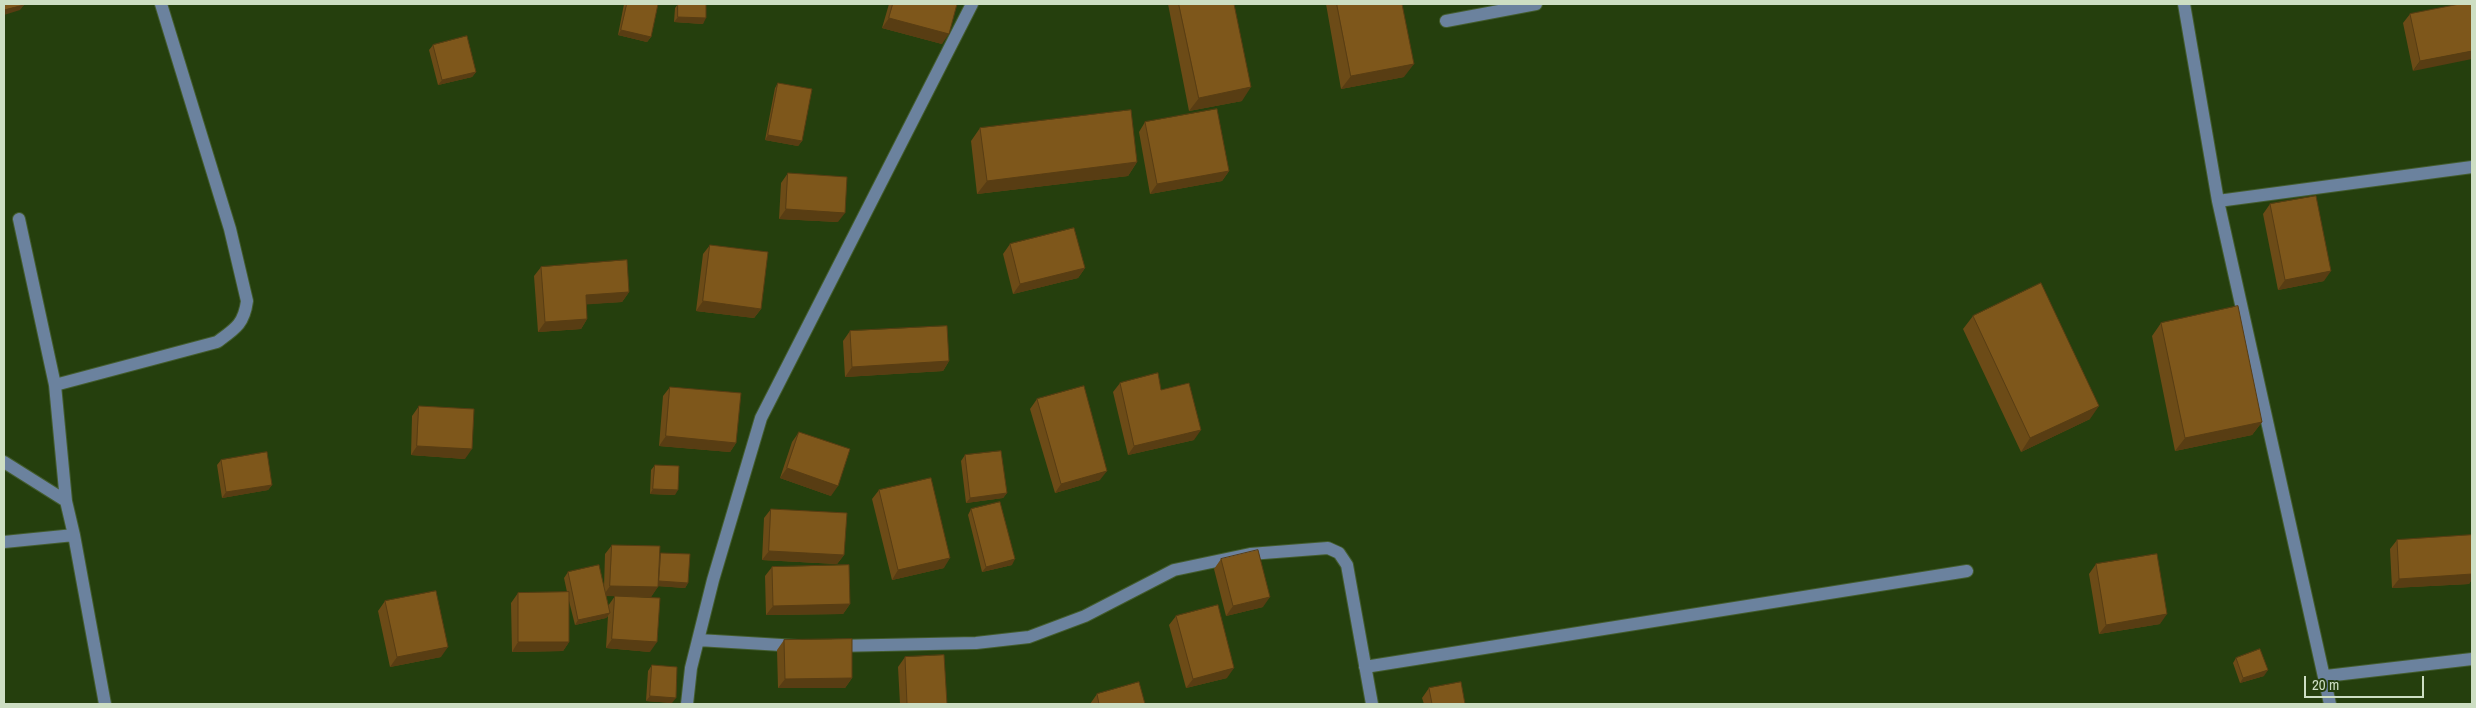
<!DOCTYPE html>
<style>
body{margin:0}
#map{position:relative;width:2476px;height:708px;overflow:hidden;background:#253f0d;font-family:"Archivo Narrow",sans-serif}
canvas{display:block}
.frame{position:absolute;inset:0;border:5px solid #cddec3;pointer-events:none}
.scale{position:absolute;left:2304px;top:676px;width:120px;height:22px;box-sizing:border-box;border:2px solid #cddec3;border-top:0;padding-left:6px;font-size:15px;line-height:18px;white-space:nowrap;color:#cddec3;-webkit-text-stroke:4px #253f0d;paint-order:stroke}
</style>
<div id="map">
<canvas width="2476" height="708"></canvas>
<div class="frame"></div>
<div class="scale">20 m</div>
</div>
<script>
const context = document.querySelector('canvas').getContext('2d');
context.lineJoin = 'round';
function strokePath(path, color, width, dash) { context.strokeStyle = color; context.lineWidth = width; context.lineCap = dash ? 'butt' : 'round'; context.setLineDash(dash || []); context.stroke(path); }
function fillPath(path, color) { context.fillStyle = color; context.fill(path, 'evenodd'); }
const minor = new Path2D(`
 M 2184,4 L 2218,201 L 2330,704
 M 1446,21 L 1536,4
 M 2218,201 L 2472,167
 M 19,219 L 55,385
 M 4,462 L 66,501
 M 4,542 L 74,535
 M 698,640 L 798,646
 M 835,646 L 976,643 L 1029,637 L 1085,616 L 1174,570 L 1250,554 L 1328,548 L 1339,553 L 1347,565 L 1372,704
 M 1365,667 L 1967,571
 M 2326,676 L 2472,659
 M 105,704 L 74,535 L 66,501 L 55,385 L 217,342 C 235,329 244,324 247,301 L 230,229 L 161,4
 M 687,704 L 691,668 L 713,580 L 761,418 L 972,4`);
strokePath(minor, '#435c2e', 14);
strokePath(minor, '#6b829e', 12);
fillPath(new Path2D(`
 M 624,4 L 658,4 L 651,37 L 647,42 L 618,35 Z
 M 678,4 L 706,4 L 703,24 L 674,22 L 675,8 Z
 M 889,4 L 955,4 L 942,44 L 882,28 Z
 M 1168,4 L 1234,4 L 1242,101 L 1189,111 Z
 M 1326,4 L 1402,4 L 1404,77 L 1341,89 Z
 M 2460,4 L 2413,71 L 2403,23 L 2410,14 Z
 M 433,45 L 476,72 L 472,77 L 438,85 L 429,50 Z
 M 778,83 L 802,141 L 798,146 L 765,140 L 775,88 Z
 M 1145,122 L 1229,171 L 1222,181 L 1150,194 L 1139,132 Z
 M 980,128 L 1137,162 L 1128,176 L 977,194 L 971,141 Z
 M 788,173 L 838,222 L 779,219 L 781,183 Z
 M 2270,204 L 2324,281 L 2278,290 L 2263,214 Z
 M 1010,244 L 1085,268 L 1078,278 L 1013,294 L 1003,254 Z
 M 710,245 L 761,309 L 754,318 L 696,311 L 703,254 Z
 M 541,267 L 629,292 L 622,302 L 586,304 L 587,319 L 581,329 L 538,332 L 534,276 Z
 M 1973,316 L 2090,419 L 2021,452 L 1963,329 Z
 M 2161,323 L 2262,422 L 2252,435 L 2175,451 L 2152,336 Z
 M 850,331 L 949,361 L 943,371 L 845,377 L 843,341 Z
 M 1120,383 L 1161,390 L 1194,440 L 1128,455 L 1113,392 Z
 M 670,387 L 736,443 L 730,452 L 659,446 L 663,396 Z
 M 1037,399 L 1100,480 L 1055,493 L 1030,409 Z
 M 419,406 L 465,459 L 411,455 L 412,416 Z
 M 799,432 L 831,496 L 780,478 L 792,442 Z
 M 965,455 L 1007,493 L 1003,498 L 966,503 L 961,461 Z
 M 221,460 L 272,485 L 268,490 L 222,498 L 217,465 Z
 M 655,465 L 675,495 L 650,494 L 651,470 Z
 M 879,490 L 944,568 L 892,580 L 872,499 Z
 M 771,509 L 844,555 L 837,564 L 762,560 L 764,518 Z
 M 971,509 L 1012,565 L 982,572 L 968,515 Z
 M 2472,535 L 2472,579 L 2469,584 L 2392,588 L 2390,549 L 2397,540 Z
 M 612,545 L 659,555 L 661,553 L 688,583 L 685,588 L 658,586 L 651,597 L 626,597 L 650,652 L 606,648 L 608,616 L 606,618 L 575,625 L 569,601 L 569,642 L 563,651 L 512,652 L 511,603 L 518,593 L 567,592 L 564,578 L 568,572 L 604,587 L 605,554 ZM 606,596 L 615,596 L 608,606 Z
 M 1221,559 L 1263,607 L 1226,616 L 1214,569 Z
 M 2096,564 L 2160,624 L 2099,634 L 2089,574 Z
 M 772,567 L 850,604 L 843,614 L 766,615 L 765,576 Z
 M 385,601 L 441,657 L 390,667 L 378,611 Z
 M 1176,616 L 1227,678 L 1186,688 L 1169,625 Z
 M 784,640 L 852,678 L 845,688 L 778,688 L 777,650 Z
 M 905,657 L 947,704 L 900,704 L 898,667 Z
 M 2236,658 L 2264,676 L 2240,683 L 2233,663 Z
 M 652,665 L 672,703 L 646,701 L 648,671 Z
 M 1429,688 L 1465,704 L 1424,704 L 1422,698 Z
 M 1097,694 L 1145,704 L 1090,704 Z`), '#6c4b17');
fillPath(new Path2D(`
 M 24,5 L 20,10 L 4,15 L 4,10 Z
 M 678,17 L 706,18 L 703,24 L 674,22 Z
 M 889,18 L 949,34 L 942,44 L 882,28 Z
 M 621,30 L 651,37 L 647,42 L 618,35 Z
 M 2472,51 L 2472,59 L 2413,71 L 2420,61 Z
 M 1414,64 L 1404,77 L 1341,89 L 1351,76 Z
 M 476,72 L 472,77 L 438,85 L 442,80 Z
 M 1251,87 L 1242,101 L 1189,111 L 1199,98 Z
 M 768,135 L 802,141 L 798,146 L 765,140 Z
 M 1137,162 L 1128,176 L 977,194 L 987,181 Z
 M 1229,171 L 1222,181 L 1150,194 L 1157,184 Z
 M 786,209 L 845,213 L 838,222 L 779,219 Z
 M 1085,268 L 1078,278 L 1013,294 L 1020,284 Z
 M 2331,271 L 2324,281 L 2278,290 L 2285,280 Z
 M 629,292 L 622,302 L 579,305 L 586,295 Z
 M 703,301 L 761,309 L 754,318 L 696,311 Z
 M 587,319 L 581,329 L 538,332 L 545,322 Z
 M 949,361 L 943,371 L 845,377 L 852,367 Z
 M 2099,406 L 2090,419 L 2021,452 L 2030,438 Z
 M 2262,422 L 2252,435 L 2175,451 L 2185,438 Z
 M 1201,430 L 1194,440 L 1128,455 L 1134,446 Z
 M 666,436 L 736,443 L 730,452 L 659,446 Z
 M 417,446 L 472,449 L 465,459 L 411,455 Z
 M 787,468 L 838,486 L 831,496 L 780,478 Z
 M 1107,471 L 1100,480 L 1055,493 L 1061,484 Z
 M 272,485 L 268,490 L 222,498 L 226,492 Z
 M 653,489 L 678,490 L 675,495 L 650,494 Z
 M 1007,493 L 1003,498 L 966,503 L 970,498 Z
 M 769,551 L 844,555 L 837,564 L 762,560 Z
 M 950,558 L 944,568 L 892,580 L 898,570 Z
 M 1015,559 L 1012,565 L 982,572 L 986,567 Z
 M 2472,574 L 2472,579 L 2469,584 L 2392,588 L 2399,579 Z
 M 659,581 L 688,583 L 685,588 L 656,586 Z
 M 610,586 L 658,587 L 651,597 L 603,596 Z
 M 1270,597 L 1263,607 L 1226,616 L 1233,606 Z
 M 850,604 L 843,614 L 766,615 L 773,606 Z
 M 610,613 L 606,618 L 575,625 L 578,620 Z
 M 2167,614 L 2160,624 L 2099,634 L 2106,625 Z
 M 612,639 L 657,642 L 650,652 L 606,648 Z
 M 518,642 L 569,642 L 563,651 L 512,652 Z
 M 448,647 L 441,657 L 390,667 L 397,657 Z
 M 1234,668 L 1227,678 L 1186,688 L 1193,679 Z
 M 2268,670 L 2264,676 L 2240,683 L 2243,678 Z
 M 852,678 L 845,688 L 778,688 L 785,679 Z
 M 650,696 L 676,698 L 672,703 L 646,701 Z`), '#583d13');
const building = new Path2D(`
 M 4,4 L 23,4 L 24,5 L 4,10 Z
 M 627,4 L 658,4 L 651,37 L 621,30 Z
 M 678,4 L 706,4 L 706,18 L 678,17 Z
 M 893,4 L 957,4 L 949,34 L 889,18 Z
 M 1179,4 L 1234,4 L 1251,87 L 1199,98 Z
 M 1337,4 L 1402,4 L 1414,64 L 1351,76 Z
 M 2460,4 L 2472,4 L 2472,51 L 2420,61 L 2410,14 Z
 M 467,36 L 476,72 L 442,80 L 433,45 Z
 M 778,83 L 812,89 L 802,141 L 768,135 Z
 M 1217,109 L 1229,171 L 1157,184 L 1145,122 Z
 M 1131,110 L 1137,162 L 987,181 L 980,128 Z
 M 788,173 L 847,177 L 845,213 L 786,209 Z
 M 2316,196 L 2331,271 L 2285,280 L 2270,204 Z
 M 1074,228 L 1085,268 L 1020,284 L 1010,244 Z
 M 710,245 L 768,252 L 761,309 L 703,301 Z
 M 627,260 L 629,292 L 586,295 L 587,319 L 545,322 L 541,267 Z
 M 2041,283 L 2099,406 L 2030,438 L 1973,316 Z
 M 2238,306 L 2262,422 L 2185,438 L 2161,323 Z
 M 947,326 L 949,361 L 852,367 L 850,331 Z
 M 1158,373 L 1161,390 L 1189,383 L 1201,430 L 1134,446 L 1120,383 Z
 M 1084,386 L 1107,471 L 1061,484 L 1037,399 Z
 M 670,387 L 741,393 L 736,443 L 666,436 Z
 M 419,406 L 474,409 L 472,449 L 417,446 Z
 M 799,432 L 850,449 L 838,486 L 787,468 Z
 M 1001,451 L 1007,493 L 970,498 L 965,455 Z
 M 267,452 L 272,485 L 226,492 L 221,460 Z
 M 655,465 L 679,466 L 678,490 L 653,489 Z
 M 931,478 L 950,558 L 898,570 L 879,490 Z
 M 1000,502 L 1015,559 L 986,567 L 971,509 Z
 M 771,509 L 847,513 L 844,555 L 769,551 Z
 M 2472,535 L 2472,574 L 2399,579 L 2397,540 Z
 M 612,545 L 660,546 L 658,587 L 610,586 Z
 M 1258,550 L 1270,597 L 1233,606 L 1221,559 Z
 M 661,553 L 690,554 L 688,583 L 659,581 Z
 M 2157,554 L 2167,614 L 2106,625 L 2096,564 Z
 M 599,565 L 610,613 L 578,620 L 568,572 Z
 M 849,565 L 850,604 L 773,606 L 772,567 Z
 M 436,591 L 448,647 L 397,657 L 385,601 Z
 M 569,592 L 569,642 L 518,642 L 518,593 Z
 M 615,596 L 660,598 L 657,642 L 612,639 Z
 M 1218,605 L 1234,668 L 1193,679 L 1176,616 Z
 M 852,639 L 852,678 L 785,679 L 784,640 Z
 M 2260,649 L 2268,670 L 2243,678 L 2236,658 Z
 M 944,655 L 947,704 L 907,704 L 905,657 Z
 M 652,665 L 677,667 L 676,698 L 650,696 Z
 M 1139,682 L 1145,704 L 1099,704 L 1097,694 Z
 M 1461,682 L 1465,704 L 1432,704 L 1429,688 Z`);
fillPath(building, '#7e571b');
strokePath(building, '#583d13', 1);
</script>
